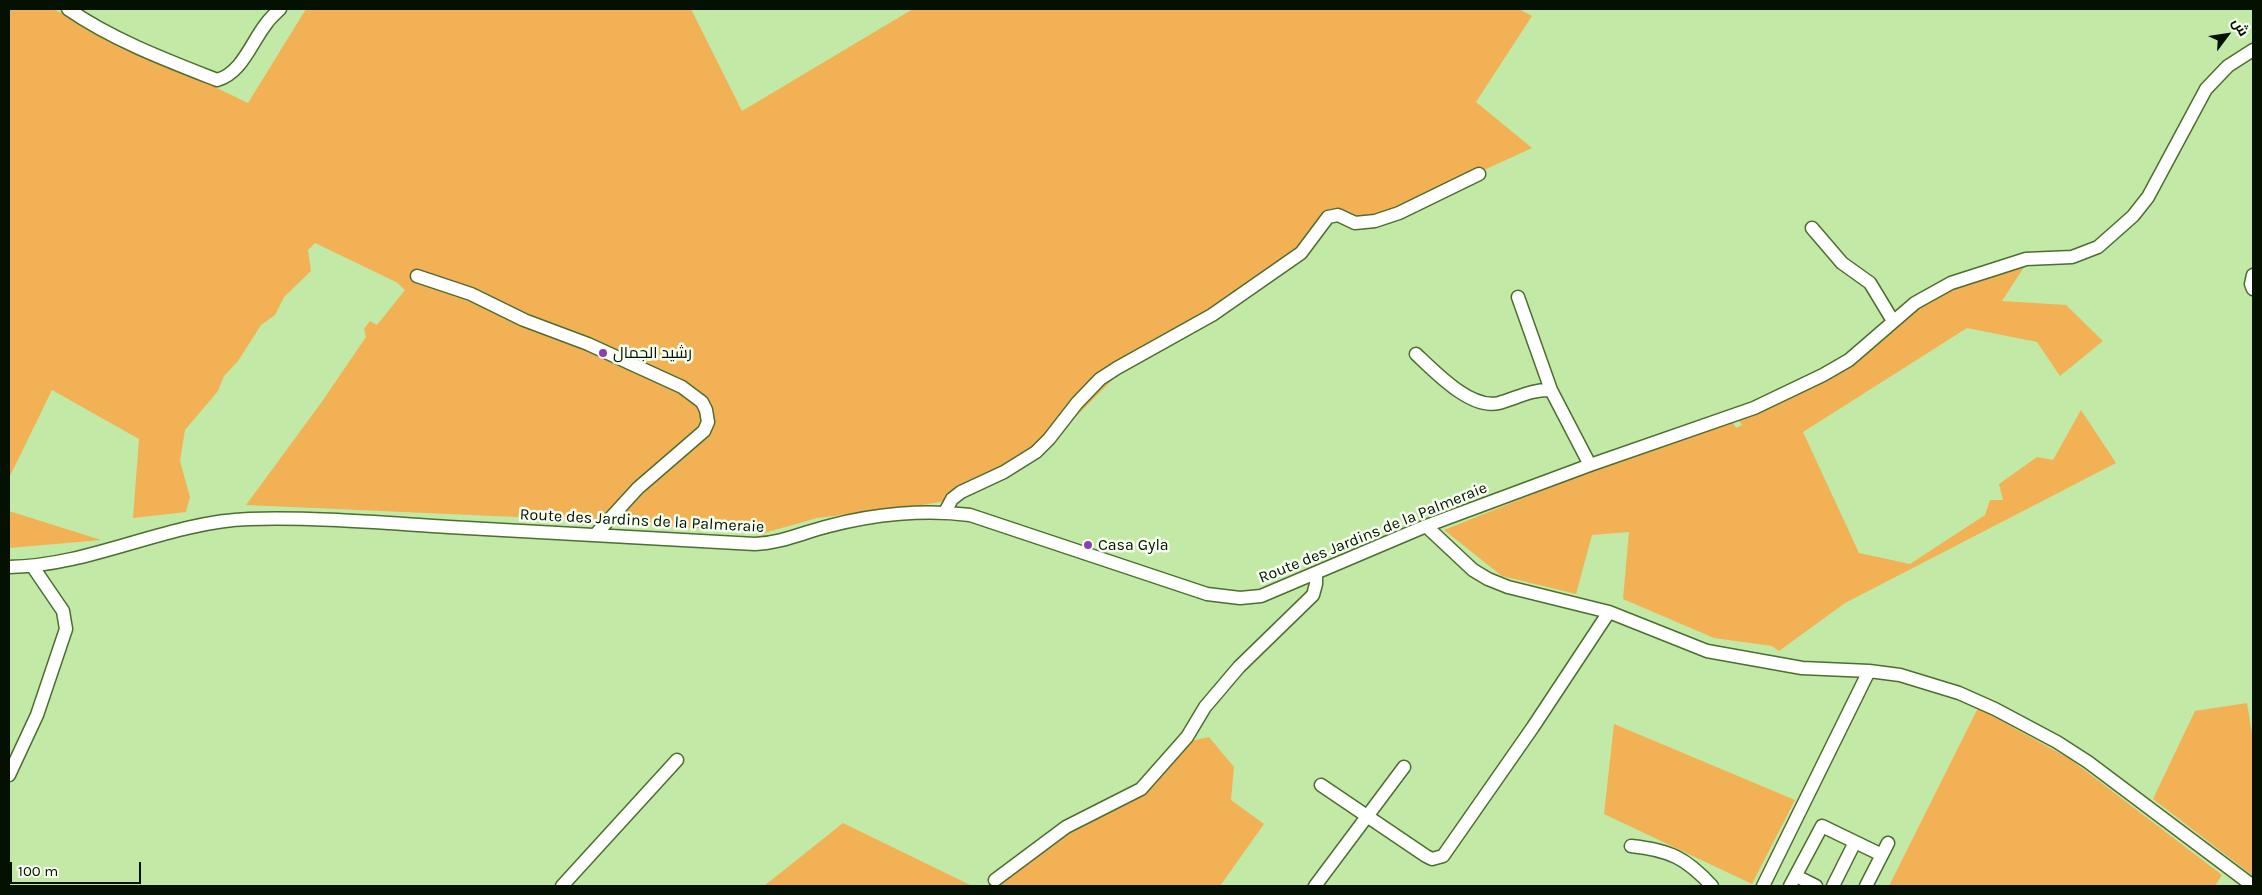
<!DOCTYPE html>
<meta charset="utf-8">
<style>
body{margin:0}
#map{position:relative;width:2262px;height:895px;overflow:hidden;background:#c2e9a5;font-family:Karla,Cairo,sans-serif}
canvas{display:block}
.frame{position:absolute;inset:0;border:10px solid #041000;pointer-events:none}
.north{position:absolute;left:2202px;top:10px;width:50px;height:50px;-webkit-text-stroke:4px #f7fff1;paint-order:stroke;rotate:59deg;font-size:14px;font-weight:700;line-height:20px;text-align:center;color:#041000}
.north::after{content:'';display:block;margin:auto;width:18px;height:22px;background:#041000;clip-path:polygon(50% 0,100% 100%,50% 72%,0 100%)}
.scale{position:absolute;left:10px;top:862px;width:131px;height:22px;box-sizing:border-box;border:2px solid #041000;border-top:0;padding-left:6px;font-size:15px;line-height:18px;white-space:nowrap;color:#041000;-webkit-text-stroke:4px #f7fff1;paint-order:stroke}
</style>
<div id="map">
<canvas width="2262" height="895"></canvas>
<div class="frame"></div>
<div class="north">ش</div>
<div class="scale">100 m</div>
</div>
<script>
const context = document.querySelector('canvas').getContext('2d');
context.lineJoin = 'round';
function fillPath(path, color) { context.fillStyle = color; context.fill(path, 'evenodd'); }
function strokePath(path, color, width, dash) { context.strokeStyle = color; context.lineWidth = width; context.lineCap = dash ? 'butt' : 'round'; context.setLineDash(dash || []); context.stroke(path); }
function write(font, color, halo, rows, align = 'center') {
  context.font = font + ' Karla,Cairo,sans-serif'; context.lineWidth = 5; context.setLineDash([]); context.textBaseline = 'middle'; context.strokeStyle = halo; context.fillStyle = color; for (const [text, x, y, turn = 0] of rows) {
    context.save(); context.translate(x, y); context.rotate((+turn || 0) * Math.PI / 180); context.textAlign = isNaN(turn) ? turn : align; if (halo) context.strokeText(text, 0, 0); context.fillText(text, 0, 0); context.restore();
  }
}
fillPath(new Path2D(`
 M 9,9 L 53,9 L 248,103 L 306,9 L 691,9 L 742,111 L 913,9 L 1519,9 L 1532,16 L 1476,102 L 1532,148 L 1360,227 L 1338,219 L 1204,325 L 1118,374 L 1048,445 L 963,498 L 917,506 L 817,518 L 764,533 L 561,519 L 246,505 L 321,403 L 366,337 L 364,329 L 370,321 L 377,325 L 405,290 L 396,282 L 315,243 L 308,250 L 311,271 L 284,297 L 275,315 L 261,325 L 238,361 L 224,376 L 218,391 L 185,430 L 180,461 L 190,497 L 186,512 L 133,518 L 139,439 L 52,390 L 9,478 Z
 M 2028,261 L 2002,301 L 2066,305 L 2103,341 L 2060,376 L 2037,342 L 1967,328 L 1803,432 L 1859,553 L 1910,564 L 1985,515 L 1990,500 L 2003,500 L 1999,484 L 2037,457 L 2053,460 L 2081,410 L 2116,463 L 1845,603 L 1779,651 L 1772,646 L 1714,638 L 1623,599 L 1629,532 L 1592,535 L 1576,594 L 1502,576 L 1444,530 L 1620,459 L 1625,460 L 1680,435 L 1731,419 L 1736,428 L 1742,425 L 1737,418 L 1764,411 L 1774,402 L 1849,367 L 1929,297 Z
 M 9,511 L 101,540 L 9,548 Z
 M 2247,703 L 2253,739 L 2253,876 L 2153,799 L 2195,711 Z
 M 1978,708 L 2070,759 L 2222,875 L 2215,886 L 1889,886 Z
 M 1614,724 L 1795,800 L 1752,884 L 1604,814 Z
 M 1209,737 L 1234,767 L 1231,800 L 1264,824 L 1220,886 L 995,886 L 1019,863 L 1071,827 L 1144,792 L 1186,742 Z
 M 843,823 L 966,883 L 972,886 L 764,886 Z`), '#f3b155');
const minor = new Path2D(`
 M 68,9 C 113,40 166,60 217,80 C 242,73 251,43 266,24 C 270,18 275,14 280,9
 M 1812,228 L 1842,263 L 1870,283 L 1893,321
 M 2253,275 L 2251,284 L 2253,289
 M 417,276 L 471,294 L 524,320 L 588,344 L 682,387 L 702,402 L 706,410 L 708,422 L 704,431 L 638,488 L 595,535
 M 1518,297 L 1551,390 L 1590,465
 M 1416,354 C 1435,372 1471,410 1499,403 C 1517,398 1532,389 1551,390
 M 945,512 L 952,499 L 961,492 L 1004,472 L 1036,452 L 1049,439 L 1077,403 L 1100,379 L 1117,368 L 1212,315 L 1301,253 L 1328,217 L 1338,215 L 1355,223 L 1375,221 L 1399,213 L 1479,174
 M 1426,526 L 1473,570 L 1488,579 L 1508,587 L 1609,612 L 1707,651 L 1802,668 L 1869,671 L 1900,675 L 1959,693 L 1995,709 L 2057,742 L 2088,762 L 2253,886
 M 9,567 C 91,566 167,522 249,519 C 316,517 383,523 449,527 C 551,533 653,538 755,544 C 782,543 804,532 829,526 C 874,514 925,509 970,515 L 1207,594 L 1240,598 L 1261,596 L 1426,526 L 1590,465 L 1754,408 L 1823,375 L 1849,360 L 1915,303 L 1951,283 L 2026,259 L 2072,257 L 2098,247 L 2133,216 L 2148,197 L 2206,89 L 2228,66 L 2253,50
 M 9,775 L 37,715 L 66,629 L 63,611 L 33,567
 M 1321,785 L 1426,856 L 1432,859 L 1443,856 L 1533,727 L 1609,612
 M 1631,846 C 1670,850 1686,858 1712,886
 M 1796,876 L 1816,886
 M 995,880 L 1066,827 L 1141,789 L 1187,737 L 1205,707 L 1239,667 L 1313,595 L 1316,584 L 1316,574
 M 562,886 L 677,760
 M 1315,886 L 1404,767
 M 1763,886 L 1869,671
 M 1790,886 L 1822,826 L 1882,855
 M 1833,886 L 1855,842
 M 1866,886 L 1888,843`);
strokePath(minor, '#4c6e2e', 15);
strokePath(minor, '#fff', 12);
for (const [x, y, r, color] of [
 [603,353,5,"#8c40b2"],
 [1088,545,5,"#8c40b2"]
]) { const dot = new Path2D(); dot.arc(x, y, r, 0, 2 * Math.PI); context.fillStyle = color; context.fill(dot); strokePath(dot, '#f7fff1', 2); }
write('16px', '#041000', '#f7fff1', [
 ["رشيد الجمال",613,353],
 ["Casa Gyla",1098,545]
], 'left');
write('16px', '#041000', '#f7fff1', [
 ["Route des Jardins de la Palmeraie",642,521,3],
 ["Route des Jardins de la Palmeraie",1373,533,-22]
]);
</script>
